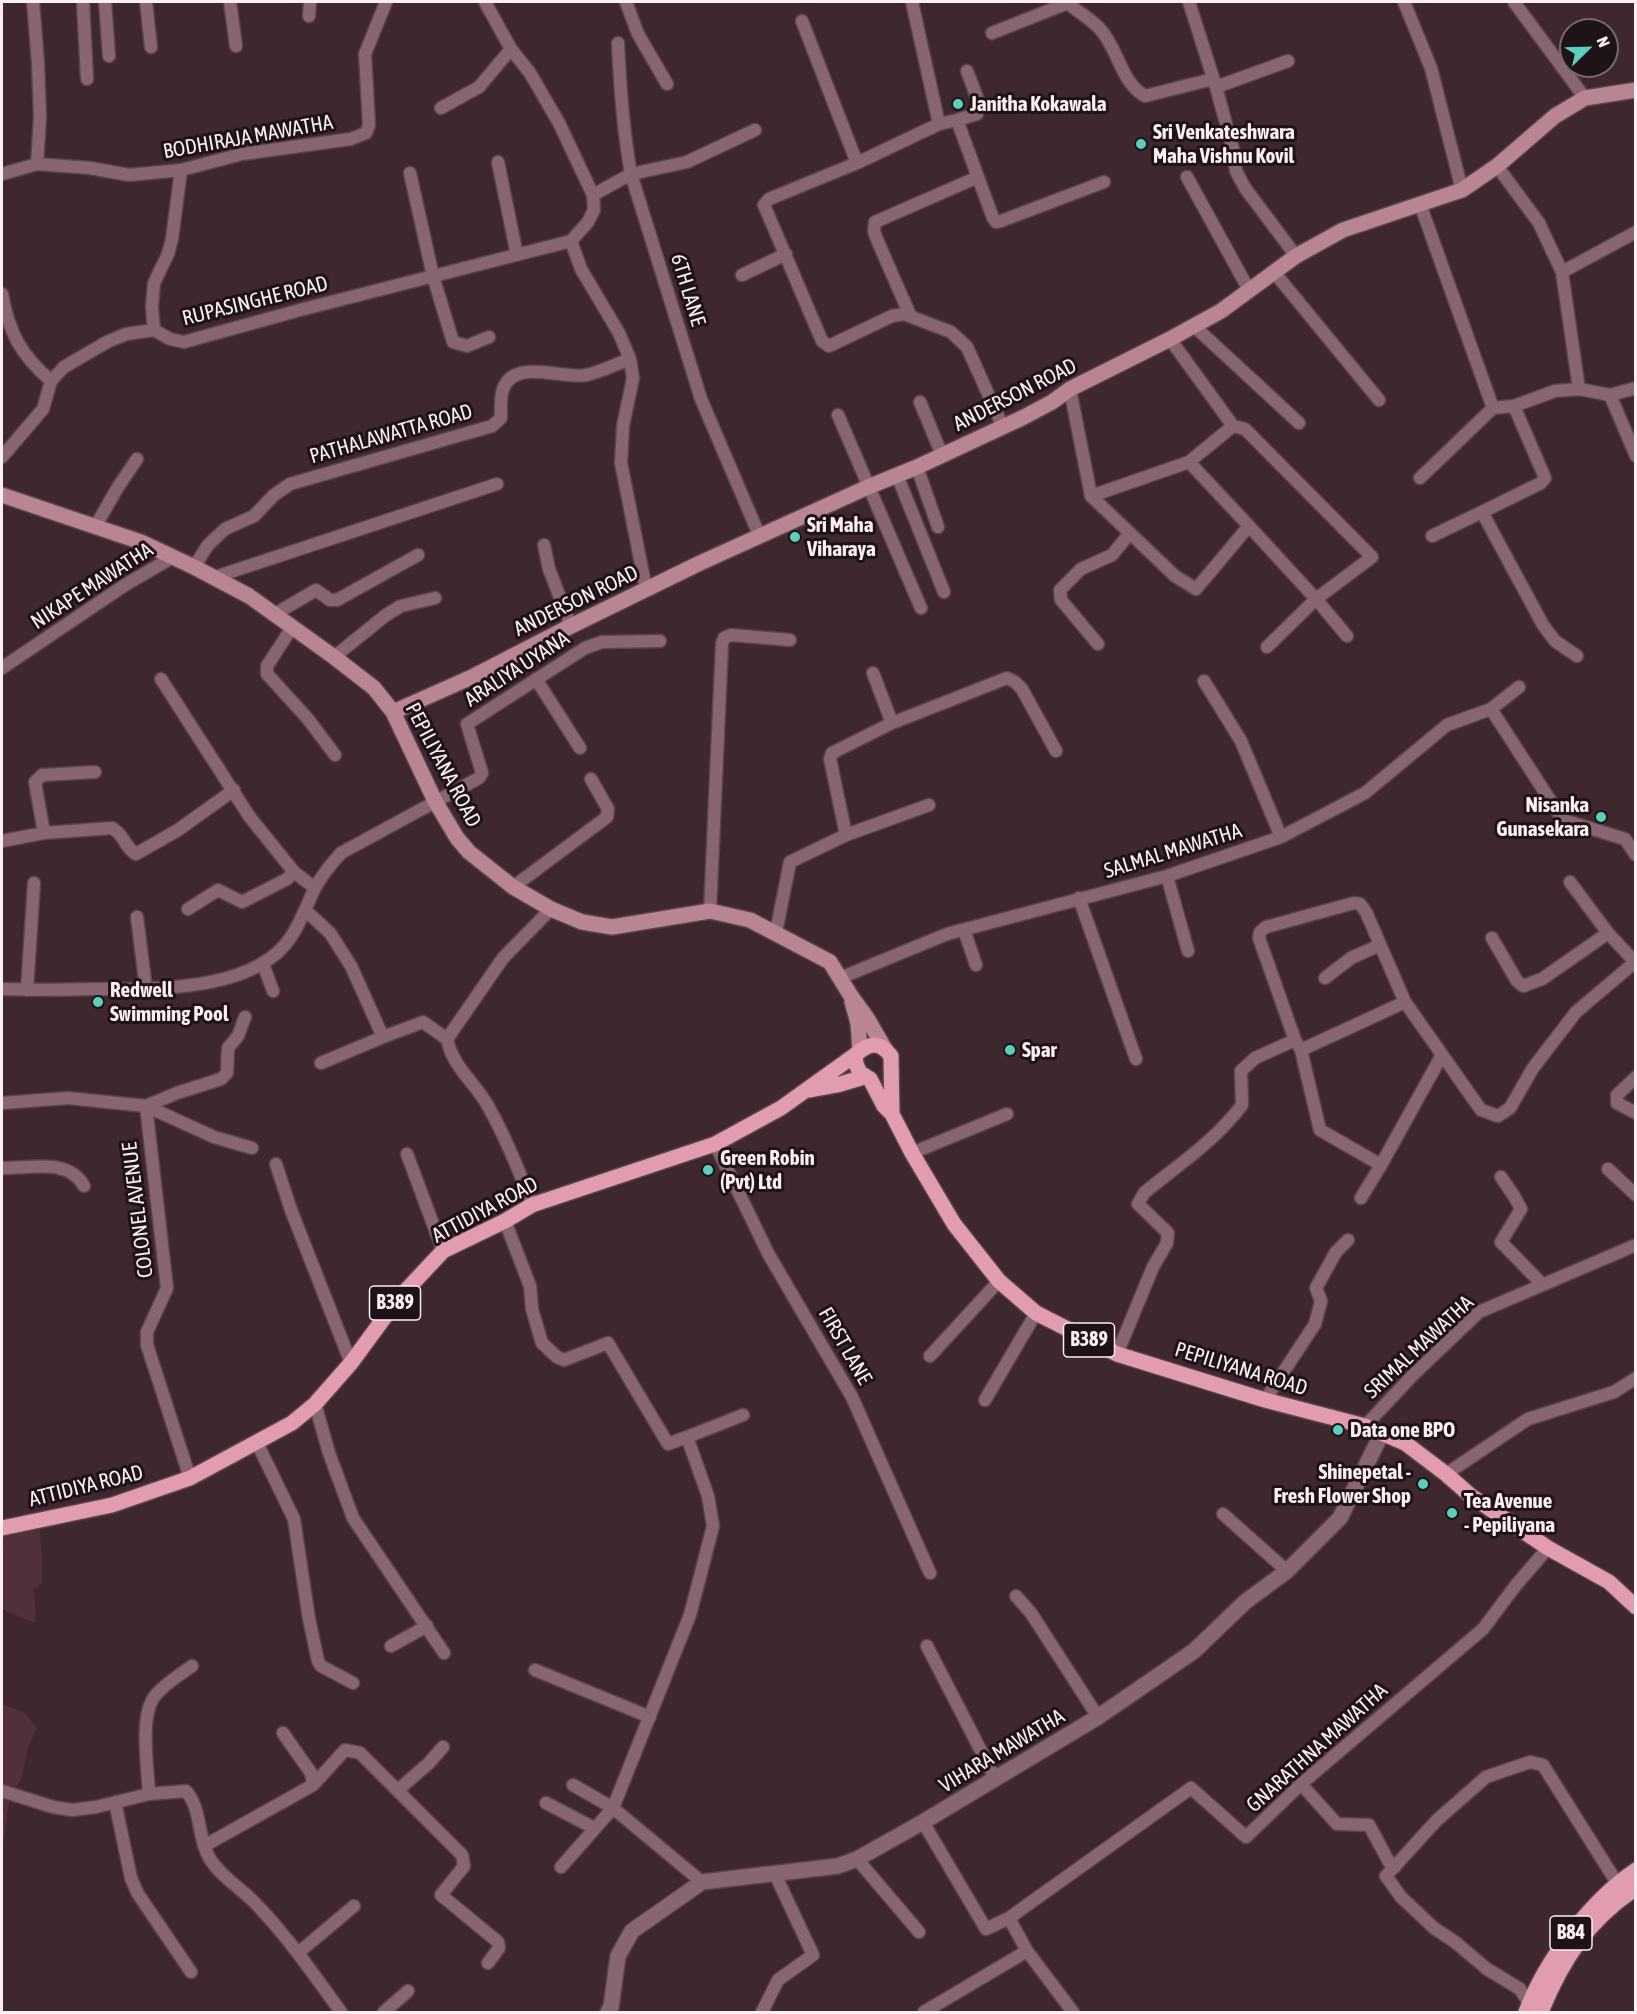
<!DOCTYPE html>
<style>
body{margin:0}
#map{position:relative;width:1637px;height:2014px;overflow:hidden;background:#3f272e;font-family:"Asap Condensed",sans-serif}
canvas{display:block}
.frame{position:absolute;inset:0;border:3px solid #feedf1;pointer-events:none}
.north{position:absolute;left:1559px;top:18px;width:60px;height:60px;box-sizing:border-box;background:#1e1316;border:2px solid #786a6e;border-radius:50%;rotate:67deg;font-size:16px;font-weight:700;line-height:24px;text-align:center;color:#feedf1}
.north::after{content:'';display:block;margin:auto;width:21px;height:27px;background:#5bcebc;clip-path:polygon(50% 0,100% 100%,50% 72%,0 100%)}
</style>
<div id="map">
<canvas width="1637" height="2014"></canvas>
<div class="frame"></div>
<div class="north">N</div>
</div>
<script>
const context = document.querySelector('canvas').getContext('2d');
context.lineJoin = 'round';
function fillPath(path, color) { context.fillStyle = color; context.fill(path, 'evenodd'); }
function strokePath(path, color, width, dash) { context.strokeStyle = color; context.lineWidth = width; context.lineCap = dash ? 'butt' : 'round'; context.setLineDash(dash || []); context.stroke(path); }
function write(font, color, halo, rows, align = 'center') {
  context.font = font + ' "Asap Condensed",sans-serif'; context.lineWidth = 6; context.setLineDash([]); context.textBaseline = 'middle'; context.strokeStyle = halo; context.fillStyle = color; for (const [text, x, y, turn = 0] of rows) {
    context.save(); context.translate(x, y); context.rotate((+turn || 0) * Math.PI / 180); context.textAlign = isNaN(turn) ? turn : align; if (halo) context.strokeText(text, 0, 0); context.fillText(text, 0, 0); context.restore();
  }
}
fillPath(new Path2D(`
 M 39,1520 L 42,1555 L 42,1583 L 33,1589 L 36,1613 L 35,1623 L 2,1609 L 2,1528 Z
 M 2,1704 L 25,1713 L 37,1728 L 28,1747 L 21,1780 L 10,1794 L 2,1853 Z`), '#50313a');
const minor = new Path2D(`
 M 33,2 L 38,63 L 40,117 L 37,164
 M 83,2 L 87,79
 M 105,2 L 109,56
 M 146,2 L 151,47
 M 230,2 L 236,46
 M 485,2 L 511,49 L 530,73 L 559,123 L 593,195 L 594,210 L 588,222 L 571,241 L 581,269 L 619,333 L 630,359 L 633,378 L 623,426 L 621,463 L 646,589
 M 626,2 L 638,34 L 667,84
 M 912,2 L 939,124 L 957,120 L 993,218 L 996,222 L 1001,221 L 1104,182
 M 1067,2 C 1077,12 1090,18 1100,29 C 1118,48 1121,83 1145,96 L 1213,79
 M 1189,2 L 1216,87 L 1233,149 L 1236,171 L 1245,188 L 1296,256
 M 1404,2 L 1431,68 L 1462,190
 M 1514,2 L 1585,98
 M 309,16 L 310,2
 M 802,21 L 857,163
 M 992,33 L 1068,3
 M 618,43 C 620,88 623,130 631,174 L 701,399 L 760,537
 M 1216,87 L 1288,61
 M 441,108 L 479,87 L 511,49
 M 957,120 L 977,114 L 979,103 L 967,71
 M 939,124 L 857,163 L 769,199 L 764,205 L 822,341 L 829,346 L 892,316 L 904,314 L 951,332 L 967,347 L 1003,427
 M 498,162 L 517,255
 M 1497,166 L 1539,223 L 1562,272 L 1579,389 L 1610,395 L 1636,456
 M 410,173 L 433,276 L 453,342 L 467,346 L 489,337
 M 2,174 L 37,164 L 90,168 L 129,175 L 181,170 L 242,154 L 351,139 L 366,133 L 369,125 L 365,54 L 386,2
 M 1187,177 L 1249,290
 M 593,195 L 631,174 L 687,162 L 755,130
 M 1420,204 L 1493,408
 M 1274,272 L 1379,400
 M 1562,272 L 1636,232
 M 742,275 L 786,254
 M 2,294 C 9,333 21,355 51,381
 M 910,315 L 878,242 L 874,231 L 875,222 L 978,177
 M 1194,326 L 1299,423
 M 154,330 L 152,307 L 154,283 L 168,254 L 172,239 L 181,170
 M 1170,339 L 1233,426
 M 1070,389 L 1091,496 L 1175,576 L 1196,589 L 1249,526 L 1189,462 L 1233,426 L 1245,429 L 1372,557 L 1316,599 L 1249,526
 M 1610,395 L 1636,388
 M 920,402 L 942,455
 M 1514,406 L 1545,478 L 1541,483 L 1482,512 L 1543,625 L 1555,641 L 1577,656
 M 838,415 L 921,608
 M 2,457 L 43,409 L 51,381 L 64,367 L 107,342 L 126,334 L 154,330 L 170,339 L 184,342 L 300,310 L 571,241
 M 917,467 L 938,527
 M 897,475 L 944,592
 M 1420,478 L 1493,408 L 1514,406 L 1555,391 L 1579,389
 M 1091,496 L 1189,462
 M 95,527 L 118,487 L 137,459
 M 1432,536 L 1482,512
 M 544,545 L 549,569 L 571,626
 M 194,567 L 208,545 L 225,529 L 254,516 L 274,495 L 290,484 L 492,426 L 501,418 C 501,409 500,397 503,389 C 515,357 564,380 586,375 C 601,372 616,364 630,359
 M 215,577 L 497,484
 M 275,614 L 316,590 L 330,600 L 337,600 L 418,555
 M 293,626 L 267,666 L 267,674 L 308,719 L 335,755
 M 1098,644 L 1061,600 L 1060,590 L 1081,569 L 1112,555 L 1130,533
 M 1267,647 L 1316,599 L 1347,636
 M 334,657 L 386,615 L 401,606 L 435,598
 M 2,668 L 125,585 L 173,557
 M 161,679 L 249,816 L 294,872 L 315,888
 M 536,679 L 580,748
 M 1204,681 L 1241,741 L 1281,837
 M 1491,709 L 1563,820 L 1625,839 L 1636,855
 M 892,723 L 1007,678 L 1015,682 L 1022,689 L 1056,751
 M 44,833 L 35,782 L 42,775 L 95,772
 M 846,835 L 929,805
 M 2,841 L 44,833 L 112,828 C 126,836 123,846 136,854 L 178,830 L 234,790
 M 1167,876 L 1188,951
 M 1570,882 L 1608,933 L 1636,963
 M 513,887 L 607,817 L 608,809 L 591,779
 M 1079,898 L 1136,1059
 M 188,909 L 218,890 L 242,902 L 287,879 L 294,872
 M 305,910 L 330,933 L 351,966 L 383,1037 L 423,1022 L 447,1039
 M 710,911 L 722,644 L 724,638 L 731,635 L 790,640
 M 137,917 L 146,989
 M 964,930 L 976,965
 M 776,932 L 790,862 L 846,835 L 830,759 L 832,753 L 892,723 L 873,673
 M 1492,938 L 1517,981 L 1523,986 L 1542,979 L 1608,933
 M 263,964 L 273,991
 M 840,978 L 947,934 L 1167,876 L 1281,837 L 1365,793 L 1447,725 L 1491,709 L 1519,687
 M 1325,978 L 1351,958 L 1380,945
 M 2,989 C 32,990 62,990 93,989 C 149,989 243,992 284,946 C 298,930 305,909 314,890 C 321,876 331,864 341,853 L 479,778 L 482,773 L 467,724 L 585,648 L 602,642 L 660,641
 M 27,990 L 34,883
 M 1301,1050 L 1405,1002
 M 321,1063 L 383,1037
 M 1636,1077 L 1617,1095 L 1617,1103 L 1636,1113
 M 2,1103 L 68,1098 L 146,1106 L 177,1093 L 221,1079 L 227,1073 L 228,1048 L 238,1036 L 245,1017
 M 146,1106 L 167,1288 L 147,1332 L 147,1345 L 190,1478
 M 146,1106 L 214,1137 L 252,1148
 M 715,1144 L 769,1255 L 852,1397 L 930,1573
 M 912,1153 L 1007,1114
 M 407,1154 L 443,1251
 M 276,1164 L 291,1210 L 351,1363
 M 1381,1165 L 1320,1130 L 1301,1050 L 1295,1040 L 1259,938 L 1260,932 L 1266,927 L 1354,903 L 1360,904 L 1366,912 L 1405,1002 L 1481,1110 L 1498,1116 L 1510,1108 L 1533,1068 L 1576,1012 L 1635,962
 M 2,1168 C 28,1169 68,1157 84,1186
 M 1608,1169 L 1636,1195
 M 1501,1177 L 1514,1196 L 1521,1209 L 1501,1242 L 1542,1284
 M 1361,1198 L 1381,1165 L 1442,1055
 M 532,1205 C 519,1170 506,1138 488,1106 C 474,1081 453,1068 447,1039 L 503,958 L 551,909
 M 505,1221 L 530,1286 L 532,1309 L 542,1343 L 557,1357 L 564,1360 L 608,1343 L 668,1444 L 687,1437 L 708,1496 L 713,1526 L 690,1615 L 613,1808 L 702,1882
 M 1117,1354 L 1153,1267 L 1167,1243 L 1168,1233 L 1138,1204 L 1144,1193 C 1178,1165 1215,1141 1242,1105 L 1241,1071 L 1255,1058 L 1295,1040
 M 930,1356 L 999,1281
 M 985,1400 L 1036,1313
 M 1265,1400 L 1315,1324 L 1321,1301 L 1316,1288 L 1336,1252 L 1348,1240
 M 315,1404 L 329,1453 L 353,1518 L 444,1653
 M 1365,1426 L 1413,1375 L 1479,1312 L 1636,1245
 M 687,1437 L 743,1415
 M 257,1443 L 294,1519 L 309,1619 L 318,1661 L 321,1666 L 353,1683
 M 1446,1474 L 1528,1419 L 1614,1392 L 1636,1378
 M 1223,1514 L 1287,1571
 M 1016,1596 L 1031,1613 L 1098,1717
 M 391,1646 L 427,1626
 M 927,1646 L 995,1778
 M 535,1670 L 650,1717
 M 283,1733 L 311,1773 L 313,1785
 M 1301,1784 L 1337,1824 L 1369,1825 L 1389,1862 L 1395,1867
 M 398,1790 L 429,1763 L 443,1747
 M 2,1791 L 53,1807 L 72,1810 L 96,1807 L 149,1794 L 186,1791 C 202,1809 197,1838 210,1859 C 221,1877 242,1889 256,1904 C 288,1937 314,1975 341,2012
 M 149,1794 C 148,1770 139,1715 155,1696 C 163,1685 181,1674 192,1666
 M 115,1802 L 131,1878 L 138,1894 L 191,1972
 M 546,1803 L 594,1828
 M 923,1822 L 986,1929 L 1009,1918 L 1191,1788 L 1246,1837 L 1301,1784 L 1483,1629 L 1516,1585 L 1548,1548
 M 204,1846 L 313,1785 L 345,1750 L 360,1753 L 462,1855 L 464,1866 L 441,1895 L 498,1942 L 499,1948 L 488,1963
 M 857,1859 L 919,1932
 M 561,1867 L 613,1808 L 573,1785
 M 1009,1918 L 1027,1951
 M 298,1953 L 354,1906
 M 1529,2003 L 1520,1989 L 1487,1969 L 1455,1942 L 1434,1928 L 1401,1897 L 1386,1876 L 1437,1820 L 1486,1777 L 1530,1762 L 1543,1765 L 1617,1883
 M 384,2012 L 408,1991
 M 762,2012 L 778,1980 L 813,1955 L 775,1874
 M 924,2012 L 1027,1951 L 1073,2012`);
const tertiary = new Path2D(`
 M 608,2012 L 611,2007 L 618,1956 L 632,1931 L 702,1882 L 838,1866 L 857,1859 L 923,1822 L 1098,1717 L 1194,1651 L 1245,1602 L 1287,1571 L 1340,1518 L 1382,1433`);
const secondary = new Path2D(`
 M 2,495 L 141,542 L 194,567 L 249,596 L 334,657 L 374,688 L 393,712 L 435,801 L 457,838 L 469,852 L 513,887 L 551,909 L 582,922 L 612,927 L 710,911 L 750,920 L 830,962 L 851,996 L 867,1018 L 885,1049
 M 393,712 L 474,676 L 571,626 L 700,563 L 868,487 L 917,467 L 1024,417 L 1052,402 L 1070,389 L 1170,339 L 1221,311 L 1296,256 L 1343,230 L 1462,190 L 1497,166 L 1555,116 L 1585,98 L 1636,90
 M 852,1002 L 858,1023 L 860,1051`);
const primary = new Path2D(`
 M 810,1090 L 837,1085 L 864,1077
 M 892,1114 L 891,1056 C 879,1040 869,1043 855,1055 L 856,1064 L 860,1073 L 870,1079 L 884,1106 L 892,1114 L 912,1153 L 954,1224 L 999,1281 L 1036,1313 L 1117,1354 L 1265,1400 L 1365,1426 L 1405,1443 L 1446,1474 L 1471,1496 L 1548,1548 L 1609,1582 L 1636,1607
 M 2,1528 L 112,1505 L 190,1478 L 292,1423 L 315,1404 L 351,1363 L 398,1299 L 443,1251 L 505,1221 L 532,1205 L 715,1144 L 781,1108 L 855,1055
 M 1526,2012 C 1545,1961 1590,1901 1636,1870
 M 1541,2012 C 1562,1960 1588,1920 1636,1888`);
strokePath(minor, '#5a4349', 15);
strokePath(tertiary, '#5a4349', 18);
strokePath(secondary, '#5a4349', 18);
strokePath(primary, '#5a4349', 18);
strokePath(minor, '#88666f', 12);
strokePath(tertiary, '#88666f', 15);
strokePath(secondary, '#ba8593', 15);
strokePath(primary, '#e19caf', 15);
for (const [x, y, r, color] of [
 [958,104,6,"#5bcebc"],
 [1141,144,6,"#5bcebc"],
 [795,537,6,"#5bcebc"],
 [1601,817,6,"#5bcebc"],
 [98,1002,6,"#5bcebc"],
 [1010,1050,6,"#5bcebc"],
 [708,1170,6,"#5bcebc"],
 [1338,1430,6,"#5bcebc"],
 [1423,1484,6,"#5bcebc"],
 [1452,1513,6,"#5bcebc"]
]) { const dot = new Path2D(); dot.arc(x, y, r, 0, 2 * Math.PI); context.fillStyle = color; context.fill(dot); strokePath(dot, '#1e1316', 2); }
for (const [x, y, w] of [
 [395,1303,51],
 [1089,1340,51],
 [1571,1933,42]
]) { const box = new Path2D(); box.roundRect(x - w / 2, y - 17, w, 34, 4.5); context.fillStyle = '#1e1316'; context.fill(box); strokePath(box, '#feedf1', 1.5); }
write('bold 20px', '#feedf1', null, [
 ["B389",395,1303],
 ["B389",1089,1340],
 ["B84",1571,1933]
]);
write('bold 21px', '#feedf1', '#1e1316', [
 ["Janitha Kokawala",970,104],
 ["Sri Venkateshwara",1153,132],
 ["Maha Vishnu Kovil",1153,156],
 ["Sri Maha",807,525],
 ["Viharaya",807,549],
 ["Nisanka",1589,805,"right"],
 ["Gunasekara",1589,829,"right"],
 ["Redwell",110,990],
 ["Swimming Pool",110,1014],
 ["Spar",1022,1050],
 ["Green Robin",720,1158],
 ["(Pvt) Ltd",720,1182],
 ["Data one BPO",1350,1430],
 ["Shinepetal -",1411,1472,"right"],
 ["Fresh Flower Shop",1411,1496,"right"],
 ["Tea Avenue",1464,1501],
 ["- Pepiliyana",1464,1525]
], 'left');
write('21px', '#feedf1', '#1e1316', [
 ["BODHIRAJA MAWATHA",248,137,-10],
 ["6TH LANE",688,290,73],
 ["RUPASINGHE ROAD",255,301,-14],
 ["ANDERSON ROAD",1015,395,-27],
 ["PATHALAWATTA ROAD",391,434,-16],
 ["NIKAPE MAWATHA",92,586,-33],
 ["ANDERSON ROAD",576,601,-26],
 ["ARALIYA UYANA",517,669,-33],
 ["PEPILIYANA ROAD",443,765,62],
 ["SALMAL MAWATHA",1173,851,-17],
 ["COLONEL AVENUE",138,1210,-97],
 ["ATTIDIYA ROAD",485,1210,-28],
 ["FIRST LANE",845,1346,60],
 ["SRIMAL MAWATHA",1419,1347,-43],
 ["PEPILIYANA ROAD",1241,1369,17],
 ["ATTIDIYA ROAD",86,1486,-14],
 ["GNARATHNA MAWATHA",1317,1748,-42],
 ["VIHARA MAWATHA",1002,1751,-31]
]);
</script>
